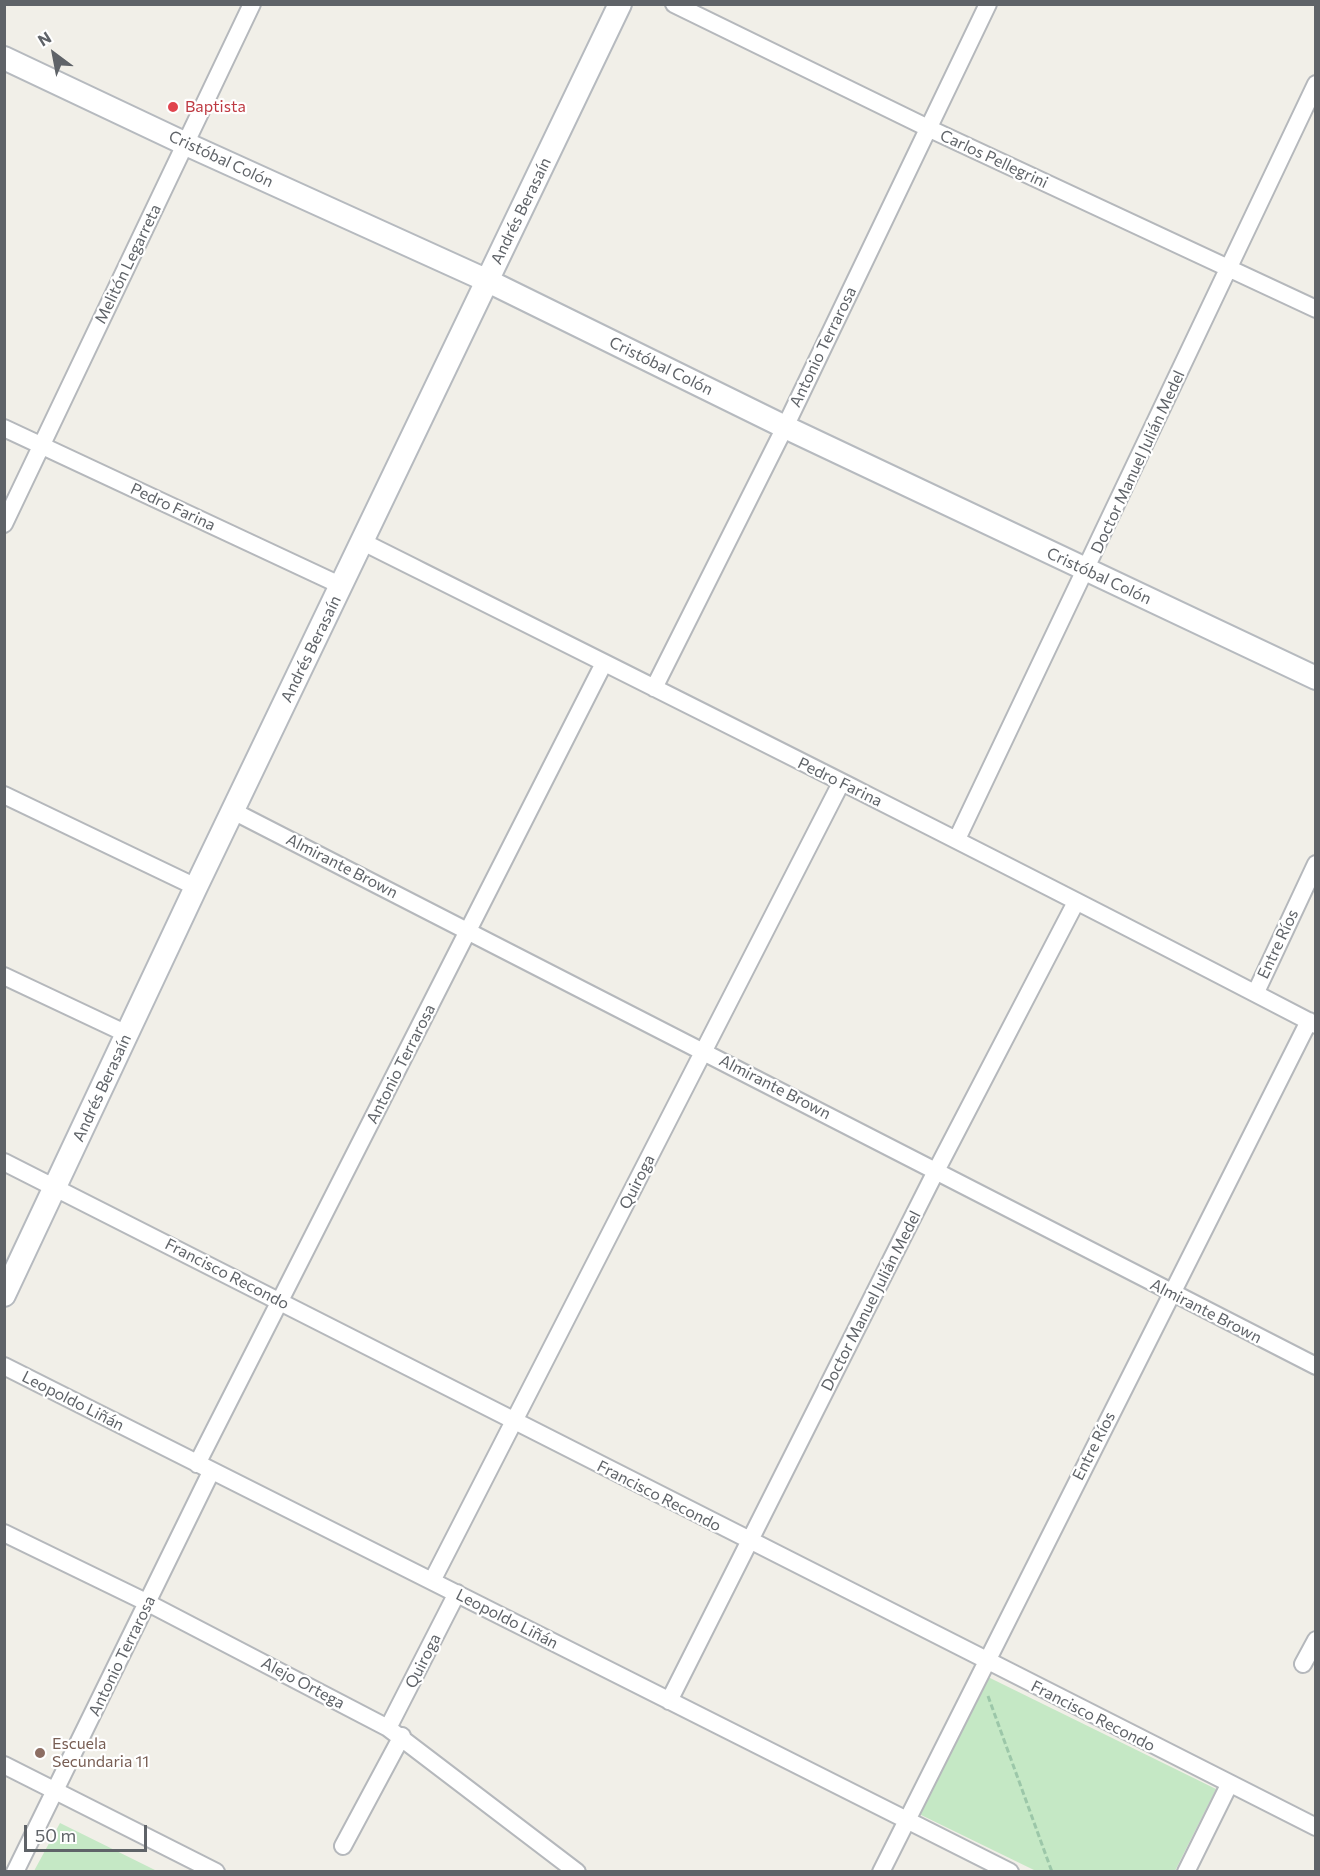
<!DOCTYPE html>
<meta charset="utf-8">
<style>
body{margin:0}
#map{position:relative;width:1320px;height:1876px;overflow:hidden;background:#f1efe8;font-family:Commissioner,sans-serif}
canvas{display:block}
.frame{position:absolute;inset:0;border:6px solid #5f6368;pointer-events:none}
.north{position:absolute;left:24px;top:24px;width:60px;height:60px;-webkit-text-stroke:4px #fff;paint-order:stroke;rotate:328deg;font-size:16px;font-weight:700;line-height:24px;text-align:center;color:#5f6368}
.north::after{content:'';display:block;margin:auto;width:21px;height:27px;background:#5f6368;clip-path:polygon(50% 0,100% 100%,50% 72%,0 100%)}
.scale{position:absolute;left:24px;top:1825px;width:123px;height:27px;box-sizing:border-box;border:3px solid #5f6368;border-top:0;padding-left:8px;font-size:18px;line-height:21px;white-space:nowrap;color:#5f6368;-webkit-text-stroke:4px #fff;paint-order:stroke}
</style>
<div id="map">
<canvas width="1320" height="1876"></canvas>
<div class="frame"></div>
<div class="north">N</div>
<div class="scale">50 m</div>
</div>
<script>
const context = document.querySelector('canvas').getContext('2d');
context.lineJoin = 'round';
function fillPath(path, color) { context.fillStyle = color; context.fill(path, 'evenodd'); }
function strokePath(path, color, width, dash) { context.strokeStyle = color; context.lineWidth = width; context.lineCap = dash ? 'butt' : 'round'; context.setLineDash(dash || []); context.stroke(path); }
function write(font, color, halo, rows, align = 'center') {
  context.font = font + ' Commissioner,sans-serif'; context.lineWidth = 4.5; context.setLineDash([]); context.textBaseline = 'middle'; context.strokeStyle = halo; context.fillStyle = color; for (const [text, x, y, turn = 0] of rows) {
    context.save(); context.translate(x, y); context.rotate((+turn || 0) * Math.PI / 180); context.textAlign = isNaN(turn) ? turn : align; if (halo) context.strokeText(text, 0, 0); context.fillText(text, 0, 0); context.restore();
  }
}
fillPath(new Path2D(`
 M 988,1677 L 1216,1789 L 1175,1871 L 1036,1871 L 919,1814 Z
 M 60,1823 L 157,1871 L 34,1871 Z`), '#c5e8c5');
const street = new Path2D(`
 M 674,4 L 930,129 L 1316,309
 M 4,428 L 342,586
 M 4,524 L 252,4
 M 363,542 C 681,701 1000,860 1316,1025
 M 654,688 L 785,427 L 988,4
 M 4,795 L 196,887
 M 233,811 L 1316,1366
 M 957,839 L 1316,84
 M 4,976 L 127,1034
 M 1256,992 L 1316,864
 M 4,1162 L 1316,1827
 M 4,1366 L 1010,1872
 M 197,1464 L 604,663
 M 4,1533 L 148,1603 L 388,1728 L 577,1872
 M 432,1581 L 841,783
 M 1303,1664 L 1316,1640
 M 669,1701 L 936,1171 L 1076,902
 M 388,1728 L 457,1593
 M 4,1765 L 216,1872
 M 343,1846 L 402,1736
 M 15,1872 L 211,1472
 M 881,1872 L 1309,1021
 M 1186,1872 L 1229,1785`);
const secondary = new Path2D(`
 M 4,58 L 186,144 L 488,281 L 785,427 L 1316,678
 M 4,1295 L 196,887 L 620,4`);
strokePath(street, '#b5b8bc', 20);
strokePath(secondary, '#b6babf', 26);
strokePath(new Path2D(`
 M 988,1696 L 1052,1872`), '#9cc7a9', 3, [6, 3]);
strokePath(street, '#fff', 16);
strokePath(secondary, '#fff', 22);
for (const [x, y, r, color] of [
 [173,107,6,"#e0444e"],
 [40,1753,6,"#8d6e63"]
]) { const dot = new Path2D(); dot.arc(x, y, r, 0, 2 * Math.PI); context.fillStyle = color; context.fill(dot); strokePath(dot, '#fff', 2); }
write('16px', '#be3a42', '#fff', [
 ["Baptista",185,107]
], 'left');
write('16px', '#5f6368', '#fff', [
 ["Cristóbal Colón",221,159,25],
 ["Carlos Pellegrini",994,159,25],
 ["Andrés Berasaín",521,211,-64],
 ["Melitón Legarreta",128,264,-64],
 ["Antonio Terrarosa",823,347,-64],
 ["Cristóbal Colón",661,366,26],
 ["Doctor Manuel Julián Medel",1138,462,-65],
 ["Pedro Farina",173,507,25],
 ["Cristóbal Colón",1099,576,25],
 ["Andrés Berasaín",311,649,-64],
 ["Pedro Farina",840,782,26],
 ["Almirante Brown",342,866,27],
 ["Entre Ríos",1278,944,-65],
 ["Antonio Terrarosa",401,1064,-63],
 ["Almirante Brown",775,1087,27],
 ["Andrés Berasaín",102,1088,-65],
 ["Quiroga",637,1182,-63],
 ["Francisco Recondo",227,1274,27],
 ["Doctor Manuel Julián Medel",871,1301,-63],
 ["Almirante Brown",1206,1311,27],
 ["Leopoldo Liñán",73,1401,27],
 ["Entre Ríos",1094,1446,-63],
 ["Francisco Recondo",659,1496,27],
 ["Leopoldo Liñán",507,1619,27],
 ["Antonio Terrarosa",122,1656,-64],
 ["Quiroga",423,1661,-63],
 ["Alejo Ortega",303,1683,28],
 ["Francisco Recondo",1093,1716,27]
]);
write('16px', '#785e54', '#fff', [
 ["Escuela",52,1744],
 ["Secundaria 11",52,1762]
], 'left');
</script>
